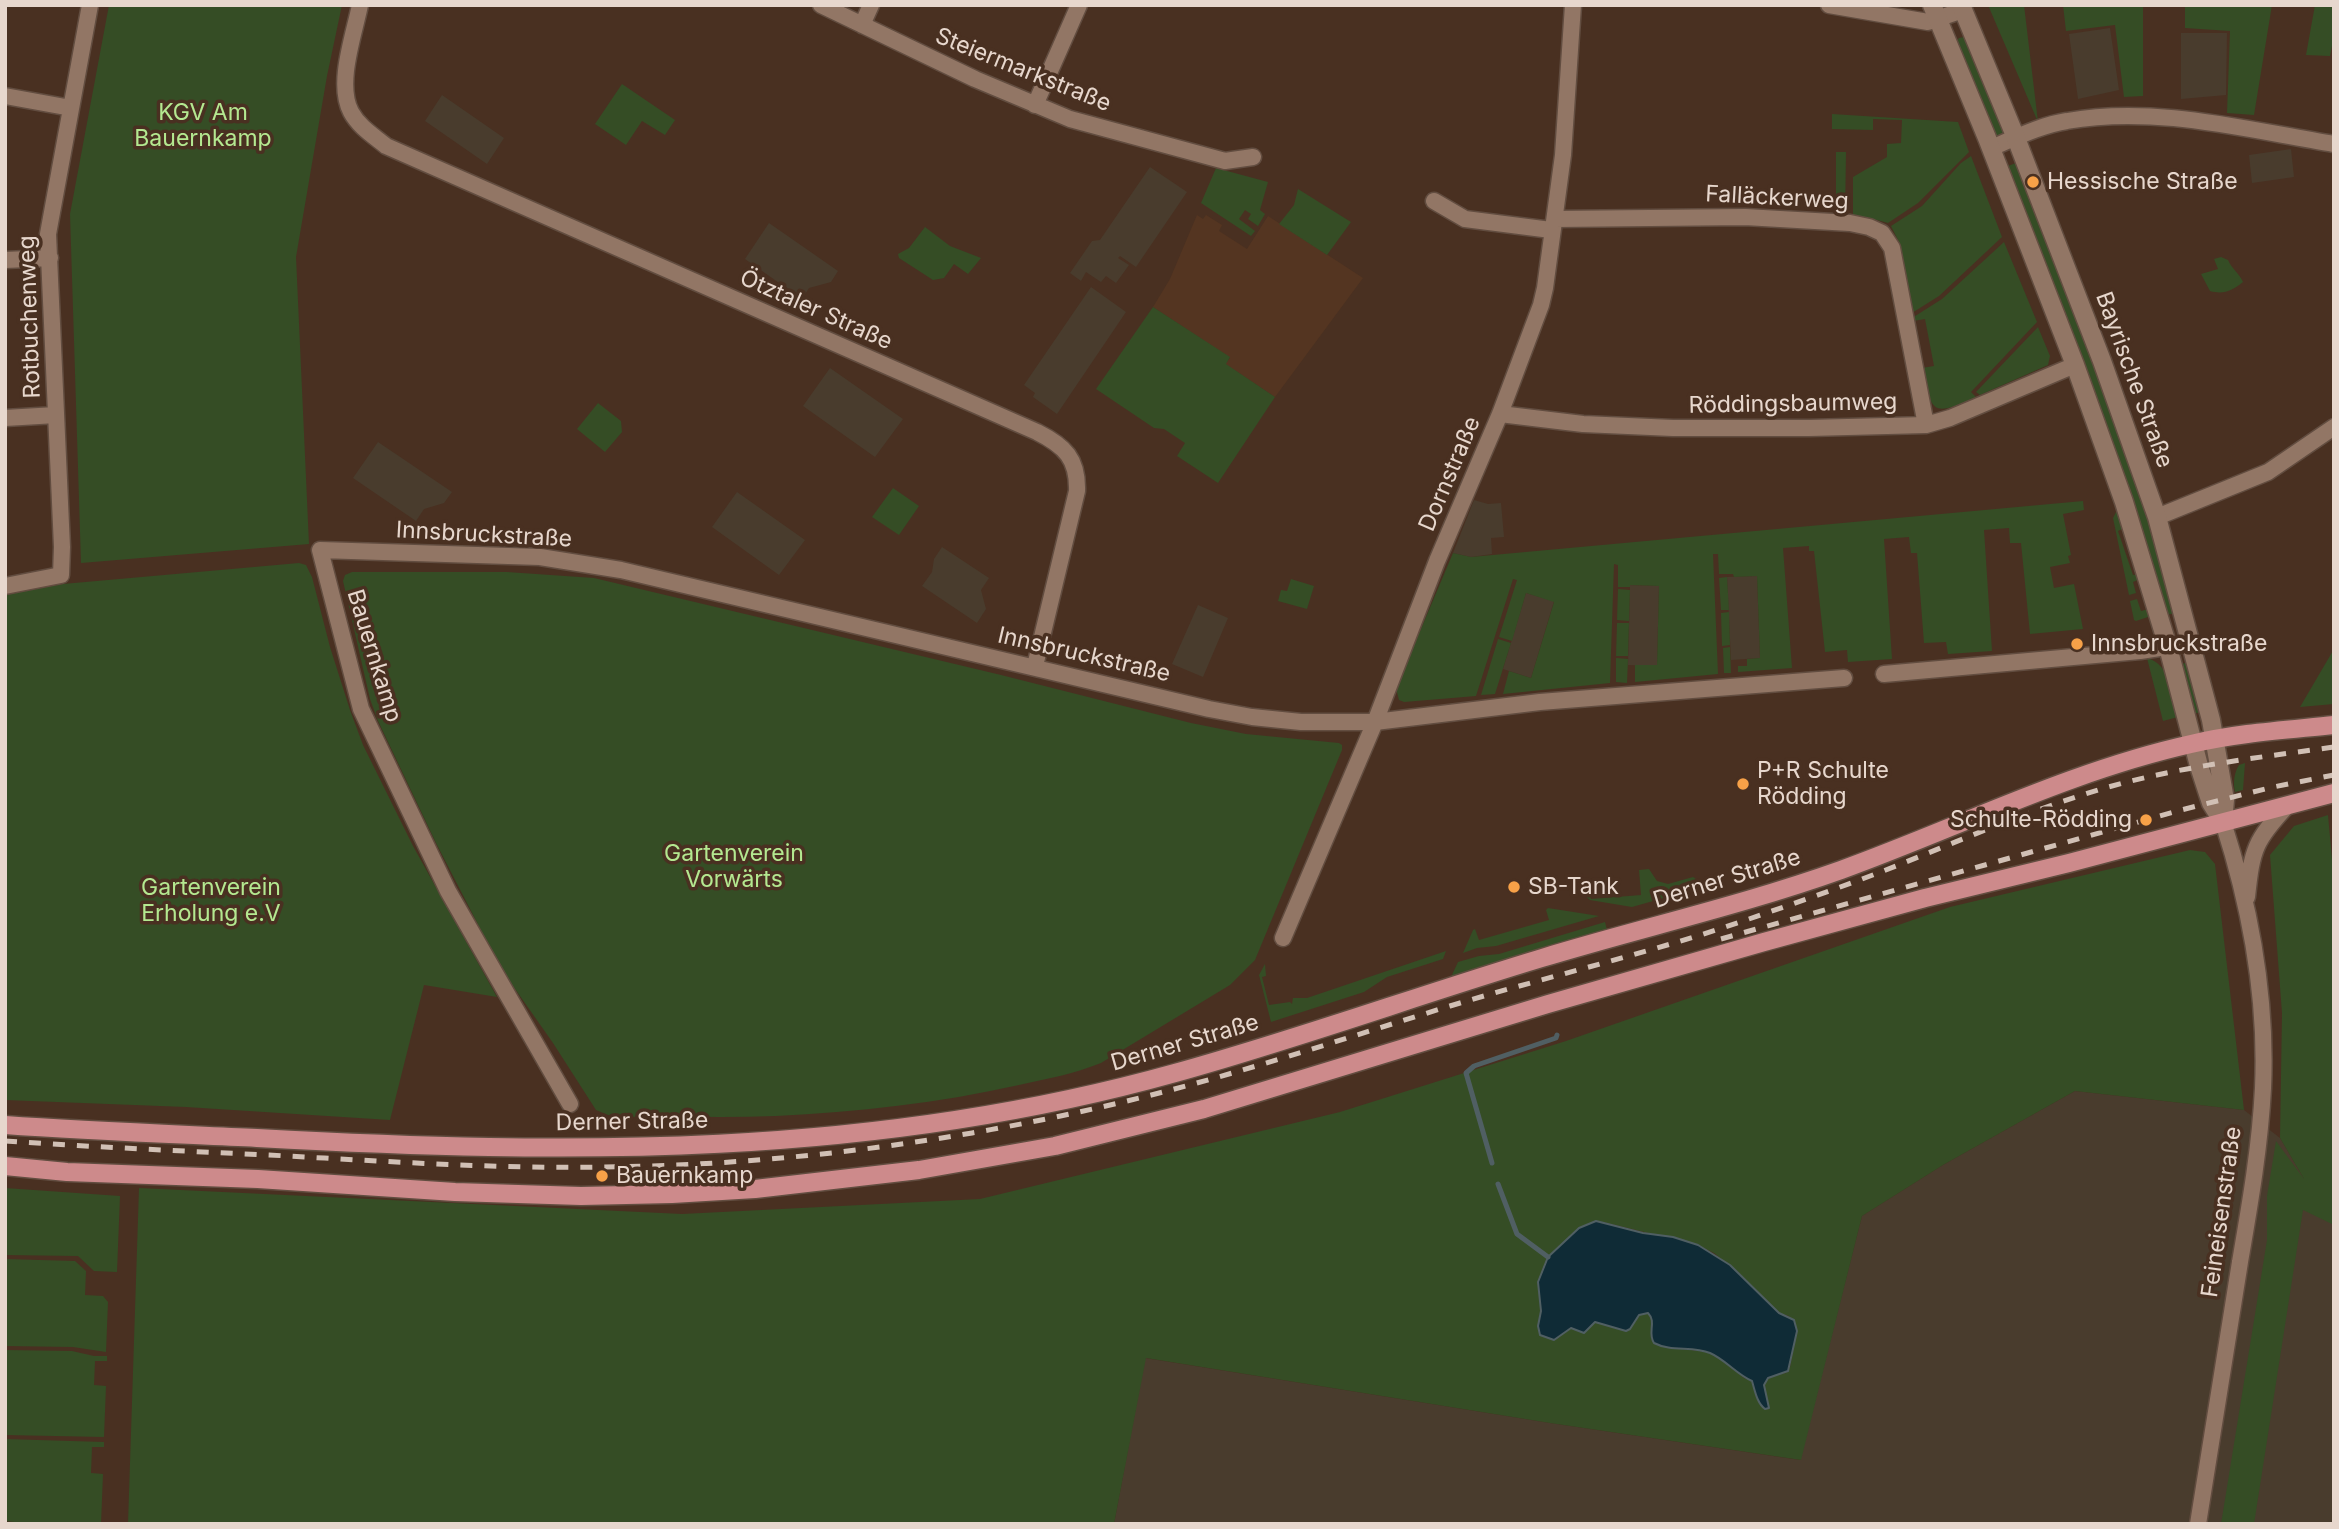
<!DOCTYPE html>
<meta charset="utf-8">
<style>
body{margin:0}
#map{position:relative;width:2339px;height:1529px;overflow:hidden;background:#493021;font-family:Inter,sans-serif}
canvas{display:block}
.frame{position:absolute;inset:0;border:7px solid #e7d7cd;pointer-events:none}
</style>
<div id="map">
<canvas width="2339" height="1529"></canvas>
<div class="frame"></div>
</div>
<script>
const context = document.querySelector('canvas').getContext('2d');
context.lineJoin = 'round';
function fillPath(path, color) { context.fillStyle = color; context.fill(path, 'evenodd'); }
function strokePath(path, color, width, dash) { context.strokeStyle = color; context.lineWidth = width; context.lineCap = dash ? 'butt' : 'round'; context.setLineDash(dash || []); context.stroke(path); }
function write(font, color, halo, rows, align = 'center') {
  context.font = font + ' Inter,sans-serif'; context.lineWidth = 7; context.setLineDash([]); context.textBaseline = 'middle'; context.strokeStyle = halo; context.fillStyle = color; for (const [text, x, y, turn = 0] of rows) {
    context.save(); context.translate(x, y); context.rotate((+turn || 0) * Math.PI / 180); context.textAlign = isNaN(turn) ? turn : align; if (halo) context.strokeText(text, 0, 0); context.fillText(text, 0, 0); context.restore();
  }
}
fillPath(new Path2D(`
 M 1197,215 L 1203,219 L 1206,215 L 1222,225 L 1219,231 L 1247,249 L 1268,216 L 1363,278 L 1275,397 L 1225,364 L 1230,358 L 1153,307 L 1170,279 Z`), '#543521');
fillPath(new Path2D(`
 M 2110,28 L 2119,90 L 2078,99 L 2069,34 Z
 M 2181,33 L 2227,33 L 2226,95 L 2181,99 Z
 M 442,95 L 504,138 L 487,164 L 425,121 Z
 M 2291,149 L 2294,177 L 2252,183 L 2249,155 Z
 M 1150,167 L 1187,192 L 1136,267 L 1120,256 L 1118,258 L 1129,265 L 1116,283 L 1106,276 L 1101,282 L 1086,272 L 1081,281 L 1070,273 L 1092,241 L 1100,240 Z
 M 769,223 L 838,271 L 831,282 L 809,288 L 802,299 L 745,259 Z
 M 1091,287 L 1126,312 L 1057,414 L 1033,397 L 1035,393 L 1024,385 Z
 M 830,368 L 903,419 L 875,457 L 803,406 Z
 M 378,442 L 452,492 L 444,503 L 424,509 L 416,521 L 353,478 Z
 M 737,492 L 805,540 L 779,575 L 712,527 Z
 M 1474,500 L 1488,504 L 1501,503 L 1504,537 L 1491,538 L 1492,554 L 1471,557 L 1453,553 Z
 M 942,547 L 989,578 L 981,590 L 986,609 L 977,623 L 922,586 L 932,572 L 934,559 Z
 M 1757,576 L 1760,658 L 1731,660 L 1727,577 Z
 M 1630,585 L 1659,586 L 1657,666 L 1628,665 Z
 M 1526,593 L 1554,601 L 1531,678 L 1503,669 Z
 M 1198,605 L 1228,618 L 1203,677 L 1172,664 Z
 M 2075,1091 L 2244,1110 L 2280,1138 L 2310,1189 L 2334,1205 L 2334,1524 L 1114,1524 L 1145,1358 L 1550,1423 L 1800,1460 L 1862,1216 L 1943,1165 Z`), '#493c2d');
fillPath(new Path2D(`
 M 109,5 L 342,5 L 327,76 L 296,257 L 309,544 L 81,563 L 70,214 Z
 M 1988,5 L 2024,5 L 2038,122 Z
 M 2063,5 L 2143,5 L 2143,96 L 2124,97 L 2115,25 L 2066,31 Z
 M 2185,5 L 2272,5 L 2254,115 L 2227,113 L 2230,31 L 2185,28 Z
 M 2315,5 L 2334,5 L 2334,36 L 2330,56 L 2306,55 Z
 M 1964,37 L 1967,38 L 2006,133 L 2004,136 L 1996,139 L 1956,42 L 1959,38 Z
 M 622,84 L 675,120 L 665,135 L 642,121 L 626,145 L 595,124 Z
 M 1832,114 L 1958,122 L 1969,152 L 1918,203 L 1888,223 L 1877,220 L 1853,217 L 1853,177 L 1887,157 L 1887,144 L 1901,143 L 1902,120 L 1873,119 L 1873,130 L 1832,129 Z
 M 1836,152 L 1846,152 L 1845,217 L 1836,217 Z
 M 1971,156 L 2002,237 L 1939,296 L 1912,313 L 1900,244 L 1891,226 L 1922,206 L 1961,163 Z
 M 2019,162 L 2146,497 L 2176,613 L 2166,615 L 2153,567 L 2100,415 L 2005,167 Z
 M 1216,168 L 1268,182 L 1260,210 L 1265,214 L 1258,226 L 1248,219 L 1251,214 L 1245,210 L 1239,219 L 1255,231 L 1251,236 L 1201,203 Z
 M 1298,189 L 1351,222 L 1327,255 L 1279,224 L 1294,205 Z
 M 925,227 L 950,246 L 981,258 L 968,274 L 954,264 L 944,278 L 933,280 L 899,258 L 898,254 L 909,248 Z
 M 2004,242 L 2037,322 L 1971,392 L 1976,397 C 1932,417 1932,414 1922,368 L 1934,366 L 1925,319 L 1913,321 L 1912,318 L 1942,299 Z
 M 2221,257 L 2228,260 C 2232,269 2239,273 2243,282 C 2233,290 2224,295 2210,291 L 2201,274 L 2218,269 L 2214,259 Z
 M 1153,307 L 1230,357 L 1226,364 L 1275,397 L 1218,483 L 1177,456 L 1185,443 L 1164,429 L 1154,428 L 1096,389 Z
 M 2038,327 L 2050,356 L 2048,365 L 1980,395 L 1976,392 Z
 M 598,403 L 621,421 L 622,432 L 605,452 L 577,429 Z
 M 893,488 L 919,506 L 899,535 L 872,517 Z
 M 2083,501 L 2084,510 L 2063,514 L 2071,555 L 2068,556 L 2070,563 L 2050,567 L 2054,588 L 2074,584 L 2083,629 L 2030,634 L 2021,543 L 2010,543 L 2009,528 L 1984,530 L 1992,651 L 1948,654 L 1946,642 L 1924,643 L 1917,553 L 1911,553 L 1909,537 L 1884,539 L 1892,659 L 1848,662 L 1847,650 L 1825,652 L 1814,551 L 1809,551 L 1809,546 L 1783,548 L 1792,668 L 1738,672 L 1738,666 L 1747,666 L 1747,659 L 1760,658 L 1757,576 L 1734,577 L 1733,574 L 1719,574 L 1718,554 L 1713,554 L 1718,674 L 1635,682 L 1635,665 L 1657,665 L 1659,586 L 1630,585 L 1630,587 L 1618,587 L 1618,565 L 1614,564 L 1610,683 L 1503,694 L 1509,671 L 1531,678 L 1554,602 L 1526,593 L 1512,641 L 1499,637 L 1517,580 L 1513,579 L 1476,696 L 1404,702 L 1399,700 L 1396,688 L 1453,553 L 1471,557 Z
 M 2116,512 L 2118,512 L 2124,528 L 2118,531 L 2133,575 L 2138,574 L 2140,579 L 2133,582 L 2136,593 L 2129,595 L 2113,518 Z
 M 299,563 L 306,565 L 312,577 L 330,647 L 350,710 L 363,745 L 413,846 L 497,997 L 424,985 L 390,1120 L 186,1107 L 5,1100 L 5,595 L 63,584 Z
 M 352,572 L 507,572 L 594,578 L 1001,675 L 1191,723 L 1246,734 L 1339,743 L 1342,745 L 1342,750 L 1255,960 L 1230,985 L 1101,1063 C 1074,1074 1046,1079 1019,1085 C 939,1103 857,1112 776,1116 C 726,1118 676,1116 627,1117 L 608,1115 L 596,1110 L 553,1043 L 501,969 L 436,843 L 378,721 L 370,699 L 343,581 L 345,575 Z
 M 1727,577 L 1729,610 L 1721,610 L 1719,578 Z
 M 1291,579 L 1314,586 L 1307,609 L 1278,601 L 1281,590 L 1287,591 Z
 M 1618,589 L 1630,590 L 1629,621 L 1617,620 Z
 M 2137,599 L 2141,611 L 2149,609 L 2151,616 L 2136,621 L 2134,620 L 2130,601 Z
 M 1729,612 L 1730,645 L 1722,646 L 1721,613 Z
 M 1617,623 L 1629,623 L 1628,656 L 1616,656 Z
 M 1498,639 L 1511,643 L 1495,694 L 1481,695 Z
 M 1730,647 L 1731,673 L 1724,673 L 1723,648 Z
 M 2334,649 L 2334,704 L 2300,707 Z
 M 1616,658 L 1628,659 L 1627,683 L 1616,682 Z
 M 2147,658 C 2171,664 2173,697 2178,717 L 2163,721 Z
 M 2185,663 L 2191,673 L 2201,712 L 2193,714 L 2182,664 Z
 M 2245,763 L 2243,790 L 2235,792 C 2233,783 2234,773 2239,765 Z
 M 2328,815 L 2334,881 L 2334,1225 L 2303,1210 L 2254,1524 L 2221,1524 L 2267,1240 L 2267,1196 L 2276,1141 L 2304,1179 L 2280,1138 L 2282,1013 L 2270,855 L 2294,826 Z
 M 2190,850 L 2205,852 L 2215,864 L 2244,1110 L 2075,1091 L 1943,1165 L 1862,1216 L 1801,1460 L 1550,1423 L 1146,1358 L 1114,1524 L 128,1524 L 139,1188 L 682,1214 L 980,1199 L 1340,1112 L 1566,1041 L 1950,907 ZM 1603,1222 L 1698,1245 L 1714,1253 L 1740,1274 L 1779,1313 L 1789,1316 L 1797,1331 L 1790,1367 L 1786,1373 L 1773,1376 L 1765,1381 L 1762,1407 L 1757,1398 L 1752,1381 L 1744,1378 L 1719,1357 L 1707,1352 L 1666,1347 L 1651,1333 L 1653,1323 L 1648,1313 L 1643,1313 C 1629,1321 1612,1325 1595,1322 L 1584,1333 L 1571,1328 L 1558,1338 L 1539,1318 L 1541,1311 L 1539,1282 L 1548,1257 Z
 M 1649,869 L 1657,881 L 1668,884 L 1693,877 L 1696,879 L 1699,888 L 1632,907 L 1590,900 L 1584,895 L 1584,890 L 1588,888 L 1591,899 L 1641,895 L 1639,870 Z
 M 1548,908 L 1599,916 L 1496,946 L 1477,948 L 1463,953 L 1473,930 L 1475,929 L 1479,940 L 1549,920 L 1546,910 Z
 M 1605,922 L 1607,930 L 1451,977 L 1458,962 L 1479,956 L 1499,954 Z
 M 1446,951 L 1443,959 L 1387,977 L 1364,992 L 1271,1022 L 1259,975 L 1265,964 L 1266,976 L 1262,977 L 1269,1005 L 1290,1002 L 1292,1004 L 1293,998 L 1307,998 Z
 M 5,1188 L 120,1196 L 117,1272 L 94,1271 L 78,1256 L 5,1255 Z
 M 5,1259 L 75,1261 L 86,1271 L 85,1295 L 103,1296 L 108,1302 L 106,1352 L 73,1347 L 5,1346 Z
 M 5,1350 L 72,1351 L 94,1356 L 107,1356 L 107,1361 L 95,1361 L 94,1385 L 106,1386 L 104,1437 L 5,1435 Z
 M 5,1439 L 104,1442 L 104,1447 L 92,1447 L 91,1473 L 103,1474 L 101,1524 L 32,1524 L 5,1521 Z`), '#354d25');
const water = new Path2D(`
 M 1596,1221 L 1643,1233 L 1673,1237 L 1698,1245 L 1730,1265 L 1779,1313 L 1794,1320 L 1797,1331 L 1788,1371 L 1768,1378 L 1764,1385 L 1769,1408 L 1765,1409 C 1757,1403 1755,1391 1752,1381 C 1736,1374 1726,1360 1710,1353 C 1692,1346 1671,1352 1654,1343 C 1647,1333 1657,1322 1648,1313 L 1639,1315 L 1630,1329 L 1626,1331 L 1595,1322 L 1584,1333 L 1571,1328 L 1554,1340 L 1540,1335 L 1538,1326 L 1541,1311 L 1538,1282 L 1548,1257 L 1579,1228 Z`);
fillPath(water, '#0f2b36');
strokePath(water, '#505f63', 2);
strokePath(new Path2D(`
 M 1492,1163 L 1466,1073 L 1474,1066 L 1556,1038 L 1557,1035
 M 1498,1184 L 1517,1234 L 1548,1257`), '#505f63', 5);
const minor = new Path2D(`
 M 360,5 C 354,35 336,84 351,112 C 359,127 374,136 386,146 L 1037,432 C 1065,446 1078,459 1077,491 L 1035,666
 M 821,5 L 975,79 L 1070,119 L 1225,161 L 1253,157
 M 1829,5 L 1928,22 L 1963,10
 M 862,25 L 871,5
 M 5,96 L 71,108
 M 1035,105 L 1079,5
 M 1991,148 C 2015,138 2041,125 2067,121 C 2155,105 2247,130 2334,144
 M 1434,201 L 1465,219 L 1551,230
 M 1555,219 L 1745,217 L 1850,223 L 1869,227 L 1882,233 L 1892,248 L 1926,425
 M 5,260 L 50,258
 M 1500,414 L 1583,424 L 1673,428 L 1809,428 L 1926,425 L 1950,418 L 2075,365
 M 5,418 L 56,415
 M 2157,517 L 2268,472 L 2334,427
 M 5,586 L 61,575 L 62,547 L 48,234 L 90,5
 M 1884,674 L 2140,651 L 2192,643
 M 2247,897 C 2252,849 2255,840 2288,805
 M 1283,938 L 1375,722 L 1437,561 L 1500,414 L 1541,305 L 1545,288 L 1563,155 L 1573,5
 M 570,1104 L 448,891 L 361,709 L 320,550 L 540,557 L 621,570 L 1209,709 L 1252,717 L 1301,722 L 1375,722 L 1540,702 L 1844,678
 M 2198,1524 C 2212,1436 2226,1349 2240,1262 C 2250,1204 2260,1147 2263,1088 C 2267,999 2250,906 2223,822`);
const tertiary = new Path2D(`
 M 1932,5 L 1987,138 L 2075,365 L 2124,502 L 2168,647 L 2199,766 L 2211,803 L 2223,822
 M 1961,5 L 2016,138 L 2102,361 L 2157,517 L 2211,720 L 2225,800 L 2223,822`);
const primary = new Path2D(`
 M 5,1125 C 89,1131 173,1134 257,1138 C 569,1155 871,1158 1175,1073 C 1298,1039 1419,995 1542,958 C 1641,928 1743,905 1841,870 C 1957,828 2070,771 2191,744 C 2237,733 2286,730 2334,725
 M 5,1166 L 67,1172 L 258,1179 L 455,1192 L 581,1196 L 672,1194 L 755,1189 L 919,1170 L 1055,1146 L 1204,1109 L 1548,1004 L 1764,942 L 1925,898 L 2069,863 L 2334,793`);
strokePath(minor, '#624d40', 19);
strokePath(tertiary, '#624d40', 21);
strokePath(primary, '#624d40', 21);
strokePath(minor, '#927665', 16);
strokePath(tertiary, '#927665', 18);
strokePath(primary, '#cd8a8b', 18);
strokePath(new Path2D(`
 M 1721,939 L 2181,810 L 2273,787 L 2334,775
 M 5,1141 C 93,1147 181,1151 269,1155 C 381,1161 493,1169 605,1167 C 780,1165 956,1142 1127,1101 C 1236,1075 1342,1039 1450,1006 C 1549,976 1651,953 1749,919 C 1798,902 1848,885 1896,866 C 1963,839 2029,811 2098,790 C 2175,767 2255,758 2334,747`), '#d1c0b5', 5, [12, 12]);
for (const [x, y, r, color] of [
 [2033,182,7,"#f7a148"],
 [2077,644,7,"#f7a148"],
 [1743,784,7,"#f7a148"],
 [2146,820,7,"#f7a148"],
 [1514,887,7,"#f7a148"],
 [602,1176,7,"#f7a148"]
]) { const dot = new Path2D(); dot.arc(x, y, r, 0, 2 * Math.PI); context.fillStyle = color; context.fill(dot); strokePath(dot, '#493021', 2.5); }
write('23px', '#e7d7cd', '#493021', [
 ["Steiermarkstraße",1023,70,22],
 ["Falläckerweg",1777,198,3],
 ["Ötztaler Straße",816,310,24],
 ["Rotbuchenweg",30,317,-92],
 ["Bayrische Straße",2134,380,70],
 ["Röddingsbaumweg",1793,404,-1],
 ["Dornstraße",1450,474,-67],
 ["Innsbruckstraße",484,535,3],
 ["Innsbruckstraße",1084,655,13],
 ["Bauernkamp",374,656,73],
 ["Derner Straße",1727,879,-17],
 ["Derner Straße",1185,1043,-16],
 ["Derner Straße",632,1122,-1],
 ["Feineisenstraße",2222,1212,-82]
]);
write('23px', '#b4e890', '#493021', [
 ["KGV Am",203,113],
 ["Bauernkamp",203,139],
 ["Gartenverein",734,854],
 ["Vorwärts",734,880],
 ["Gartenverein",211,888],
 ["Erholung e.V",211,914]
]);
write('23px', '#e7d7cd', '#493021', [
 ["Hessische Straße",2047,182],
 ["Innsbruckstraße",2091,644],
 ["P+R Schulte",1757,771],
 ["Rödding",1757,797],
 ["Schulte-Rödding",2132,820,"right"],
 ["SB-Tank",1528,887],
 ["Bauernkamp",616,1176]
], 'left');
</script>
